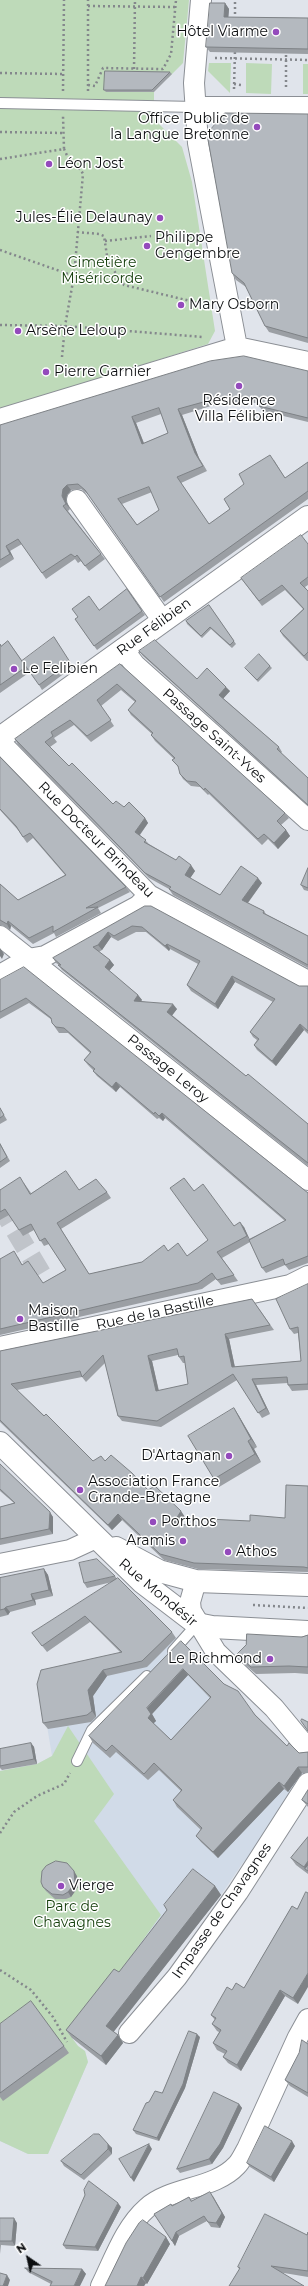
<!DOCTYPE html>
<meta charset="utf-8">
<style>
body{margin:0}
#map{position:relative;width:308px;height:2286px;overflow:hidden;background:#e0e4eb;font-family:Montserrat,sans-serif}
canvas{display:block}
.north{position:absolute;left:8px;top:2238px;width:40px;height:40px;-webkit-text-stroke:3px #fff;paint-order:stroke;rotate:326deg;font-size:11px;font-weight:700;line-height:16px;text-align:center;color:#0c0e10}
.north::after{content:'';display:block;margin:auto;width:14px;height:18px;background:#0c0e10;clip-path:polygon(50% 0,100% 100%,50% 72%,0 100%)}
</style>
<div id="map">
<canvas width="308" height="2286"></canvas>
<div class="north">N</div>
</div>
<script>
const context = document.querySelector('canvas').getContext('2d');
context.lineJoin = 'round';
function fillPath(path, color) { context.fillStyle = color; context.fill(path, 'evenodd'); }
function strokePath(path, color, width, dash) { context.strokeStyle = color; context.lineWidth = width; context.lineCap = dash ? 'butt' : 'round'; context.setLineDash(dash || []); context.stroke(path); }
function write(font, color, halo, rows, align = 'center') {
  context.font = font + ' Montserrat,sans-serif'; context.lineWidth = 3; context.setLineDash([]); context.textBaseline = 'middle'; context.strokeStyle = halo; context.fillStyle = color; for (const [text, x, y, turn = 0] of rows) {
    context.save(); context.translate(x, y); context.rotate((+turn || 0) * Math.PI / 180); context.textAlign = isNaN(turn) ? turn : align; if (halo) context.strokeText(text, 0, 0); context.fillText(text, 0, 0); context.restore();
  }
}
fillPath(new Path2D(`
 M 168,1630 L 228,1691 L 242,1697 L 260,1722 L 308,1772 L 263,1841 L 242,1864 L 221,1895 L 198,1877 L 72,2038 L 78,2046 L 85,2051 L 88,2062 L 48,2154 L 28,2154 L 0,2141 L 0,1771 L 37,1764 L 52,1756 L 41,1690 Z`), '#d1dbe8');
fillPath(new Path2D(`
 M 0,0 L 189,0 L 183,63 L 168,78 L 106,92 L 154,92 L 154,119 L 182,147 L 192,182 L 215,331 L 208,344 L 0,410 Z
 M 209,63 L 231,63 L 230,93 L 208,71 Z
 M 246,63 L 272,64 L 271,94 L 246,93 Z
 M 303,64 L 308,64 L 308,94 L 303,94 Z
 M 68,1726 L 114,1794 L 94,1821 L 161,1915 L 72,2038 L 78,2046 L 85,2051 L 88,2062 L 48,2154 L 28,2154 L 0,2141 L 0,1771 L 37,1764 L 52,1756 Z`), '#bedab9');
strokePath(new Path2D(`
 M 0,1205 L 75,1330`), '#c0c4ca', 20, [20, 10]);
const service = new Path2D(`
 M 0,103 L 196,107
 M 173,1651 L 197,1624
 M 77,1761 L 92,1730 L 147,1676`);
const minor = new Path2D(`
 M 201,0 L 194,83 L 198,143 L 237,347
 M 196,107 L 308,107
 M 0,419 L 237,347 L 308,362
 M 77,500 L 163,621
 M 123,649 L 135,665 L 308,820
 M 0,742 L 149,895 L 308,981
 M 0,936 L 308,1180
 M 0,975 L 28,959 L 45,956 L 138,906 L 149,895
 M 0,1347 L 290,1285 L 308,1276
 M 0,1564 L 70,1550 L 96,1538
 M 196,1581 L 190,1602 L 191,1611 L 216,1652 L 274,1708 L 308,1749
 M 129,2033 L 177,1977 L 238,1892 L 308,1783
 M 101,2286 C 114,2260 125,2227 147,2208 C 172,2186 214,2190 237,2165 C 241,2161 244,2154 247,2149 L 298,2037 L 308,2019`);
const tertiary = new Path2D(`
 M 0,738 L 308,517`);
const secondary = new Path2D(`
 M 0,1443 L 142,1582 L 197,1624 L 212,1627 L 308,1632
 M 116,1548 L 159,1571 L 196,1581 L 308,1585`);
strokePath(service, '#8b8f95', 12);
strokePath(minor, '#8b8f95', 22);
strokePath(tertiary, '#8b8f95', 24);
strokePath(secondary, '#8b8f95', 24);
strokePath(new Path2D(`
 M 88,6 L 175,7
 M 235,19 L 235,1
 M 286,55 L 286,88
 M 215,58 L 308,60
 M 134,69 L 135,0
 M 0,73 L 63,74
 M 234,84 L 241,85
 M 88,85 L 95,86 L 103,68 L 163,69 L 171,54 L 176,0
 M 234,89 L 235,50
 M 63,91 L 64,0
 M 88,91 L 88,0
 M 0,132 L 64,133
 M 0,159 L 64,149 L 63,116
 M 77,232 L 99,234 L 104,236 L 108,262 L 124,285 L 211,306
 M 105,241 L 151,236
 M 0,250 L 74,276
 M 0,325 L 65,326 L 203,337
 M 62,357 L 65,326 L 74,276 L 83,174 L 81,170 L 70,162 L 64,149
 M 253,1605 L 308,1608
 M 0,1833 L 14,1812 L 37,1796 L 64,1784 L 70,1773
 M 0,1970 L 31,1990 L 53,2017 L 67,2042`), '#84878c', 2.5, [2, 3]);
strokePath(service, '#fff', 10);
strokePath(minor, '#fff', 20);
strokePath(tertiary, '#fff', 22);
strokePath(secondary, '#fff', 22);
fillPath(new Path2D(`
 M 225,3 L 229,9 L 228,17 L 308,18 L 308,54 L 210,52 L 206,47 Z
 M 170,72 L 172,74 L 154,92 L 106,92 L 104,90 Z
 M 308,114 L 308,343 L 269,332 L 265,326 L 246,287 L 236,280 L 232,273 Z
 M 308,371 L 308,422 L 263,411 L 259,406 L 260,404 L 245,401 L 211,406 L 182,415 L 199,458 L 207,471 L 181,483 L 209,524 L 230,509 L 244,484 L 274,460 L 285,478 L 308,462 L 308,499 L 164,602 L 89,495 L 81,489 L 71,490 L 67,495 L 66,501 L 70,509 L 68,511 L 105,559 L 89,571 L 81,561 L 78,563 L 75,559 L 46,579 L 22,544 L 10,551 L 14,559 L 0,568 L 0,425 ZM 161,414 L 168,433 L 144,443 L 136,423 ZM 152,492 L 159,510 L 137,525 L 122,504 Z
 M 308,544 L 308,585 L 305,587 L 308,591 L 308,661 L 307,661 L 283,636 L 280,631 L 303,609 L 285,590 L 262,606 L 241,578 Z
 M 127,589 L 145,615 L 97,650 L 75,619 L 99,610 Z
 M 209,605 L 236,644 L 232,648 L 211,629 L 202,638 L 187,624 L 186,621 Z
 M 54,637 L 73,667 L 42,690 L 39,685 Z
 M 8,641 L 30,672 L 0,693 L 0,644 L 1,646 Z
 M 139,651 L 197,679 L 230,691 L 223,698 L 279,747 L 282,752 L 281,753 L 308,778 L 308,806 L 143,656 Z
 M 120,664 L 285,813 L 289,818 L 281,825 L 286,830 L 290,836 L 278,849 L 268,839 L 262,845 L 209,794 L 208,795 L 200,787 L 191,786 L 183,779 L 180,774 L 179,768 L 172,760 L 174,759 L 155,741 L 151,735 L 152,734 L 131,715 L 128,710 L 135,702 L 121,690 L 101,706 L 114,726 L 91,742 L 74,725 L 54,738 L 57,742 L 50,747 L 69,766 L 113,804 L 124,807 L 145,818 L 148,823 L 140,835 L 149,844 L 176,860 L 195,871 L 190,878 L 220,895 L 262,883 L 248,903 L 264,911 L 266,914 L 308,936 L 308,968 L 173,895 L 169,889 L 149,878 L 18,745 L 15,739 Z
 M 270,666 L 272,668 L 258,682 L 245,668 Z
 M 0,757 L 126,887 L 130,892 L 98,908 L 101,913 L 56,937 L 54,933 L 33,944 L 11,926 L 10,930 L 2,925 L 0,925 L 0,884 L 18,900 L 65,875 L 33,838 L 27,843 L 18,830 L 0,810 Z
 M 308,868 L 308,891 L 304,890 L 301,885 Z
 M 145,906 L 299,986 L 308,986 L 308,1034 L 304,1030 L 276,1066 L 257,1050 L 254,1045 L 257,1040 L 253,1037 L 250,1032 L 273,1002 L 235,982 L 218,1009 L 191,991 L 187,985 L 198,964 L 170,949 L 169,951 L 146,932 L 136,932 L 118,941 L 111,937 L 102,950 L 99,952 L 110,960 L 114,965 L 109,971 L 138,995 L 142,1000 L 141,1001 L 177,1009 L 172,1015 L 246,1076 L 308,1124 L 308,1166 L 62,970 L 58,965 L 59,965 L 56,963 L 53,958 Z
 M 0,980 L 308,1193 L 308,1263 L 289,1270 L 285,1265 L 266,1273 L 262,1268 L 250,1242 L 222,1258 L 238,1281 L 221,1285 L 216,1279 L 202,1289 L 0,1335 L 0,1259 L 18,1257 L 22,1265 L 43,1283 L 66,1270 L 49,1244 L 44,1246 L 34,1230 L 23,1236 L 9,1215 L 0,1220 L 0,1190 L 24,1183 L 31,1193 L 79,1190 L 107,1192 L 111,1198 L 61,1229 L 89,1274 L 142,1262 L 168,1251 L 187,1256 L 208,1240 L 194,1191 L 234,1226 L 244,1227 L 249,1239 L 285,1221 L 165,1118 L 163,1121 L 159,1118 L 157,1119 L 120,1087 L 116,1092 L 97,1076 L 93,1071 L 94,1071 L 88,1065 L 84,1060 L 90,1053 L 68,1033 L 59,1033 L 52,1023 L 52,1020 L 29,1003 L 0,1019 Z
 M 0,1108 L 7,1120 L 0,1124 Z
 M 0,1143 L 10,1161 L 0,1168 Z
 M 308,1284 L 308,1390 L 292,1391 L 288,1385 L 288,1383 L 256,1385 L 270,1414 L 262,1418 L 237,1380 L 161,1427 L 122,1421 L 118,1416 L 105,1363 L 86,1382 L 82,1377 L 17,1390 L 93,1461 L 105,1461 L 148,1490 L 185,1517 L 180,1525 L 206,1526 L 285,1518 L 308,1486 L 308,1572 L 198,1569 L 164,1560 L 122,1520 L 112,1530 L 0,1422 L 0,1351 L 252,1299 L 274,1330 L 229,1339 L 235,1367 L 301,1361 L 298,1333 L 294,1334 L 290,1329 ZM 178,1355 L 179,1357 L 183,1363 L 185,1363 L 188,1384 L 159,1391 L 152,1361 Z
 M 234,1408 L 239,1416 L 257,1447 L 254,1449 L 261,1462 L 219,1487 L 214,1479 Z
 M 0,1464 L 53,1517 L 53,1534 L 0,1545 L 0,1507 L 14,1503 L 0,1491 Z
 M 44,1569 L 48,1575 L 53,1596 L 35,1600 L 36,1605 L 10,1612 L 8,1615 L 0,1617 L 0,1578 Z
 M 115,1576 L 117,1579 L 172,1632 L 176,1638 L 147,1667 L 107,1676 L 93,1696 L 96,1717 L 91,1722 L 48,1729 L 43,1723 L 120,1652 L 90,1622 L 47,1652 L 32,1633 L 112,1582 L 87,1588 L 84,1583 Z
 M 308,1635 L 308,1674 L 295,1673 L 256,1674 L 242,1662 L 237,1654 Z
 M 181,1641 L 224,1684 L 287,1746 L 299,1753 L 308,1752 L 308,1773 L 302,1773 L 288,1792 L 284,1789 L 218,1858 L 201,1842 L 196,1836 L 201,1830 L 177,1807 L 173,1800 L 181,1791 L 159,1770 L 148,1780 L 116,1752 L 110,1758 L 93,1743 L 89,1736 ZM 188,1675 L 210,1698 L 171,1740 L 153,1723 L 156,1721 L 152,1714 Z
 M 31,1743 L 34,1747 L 37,1764 L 2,1770 L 0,1768 L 0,1749 Z
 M 308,1790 L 308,1807 L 302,1800 Z
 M 308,1837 L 308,1874 L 296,1865 L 291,1858 Z
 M 77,1876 L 78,1887 L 71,1897 L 66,1899 L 55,1899 L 46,1891 L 43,1887 Z
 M 215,1886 L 221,1895 L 113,2031 L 118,2035 L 123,2043 L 106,2065 L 72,2038 L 66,2030 L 119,1972 Z
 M 292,1906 L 298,2004 L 285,1996 L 241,2071 L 228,2063 L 223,2057 L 225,2054 L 217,2050 L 213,2043 L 219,2032 L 217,2031 L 212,2024 L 215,2020 L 211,2015 L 232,1990 L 244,1988 Z
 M 0,2024 L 64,2046 L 69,2053 L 3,2101 L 0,2097 Z
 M 200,2037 L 185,2088 L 159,2141 L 136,2134 L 133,2130 L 149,2102 L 162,2093 Z
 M 308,2044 L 308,2097 L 290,2086 L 285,2080 Z
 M 239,2104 L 242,2108 L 223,2148 L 212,2164 L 180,2173 L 177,2169 Z
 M 108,2144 L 112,2148 L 112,2154 L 84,2180 L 64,2166 L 61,2161 Z
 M 295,2146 L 274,2182 L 250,2167 L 247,2163 Z
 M 213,2196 L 225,2217 L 220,2228 L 211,2227 L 207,2221 L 179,2236 L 175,2246 L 172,2241 L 173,2206 L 189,2197 L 192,2201 Z
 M 121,2207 L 98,2251 L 66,2249 L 63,2245 Z
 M 0,2218 L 17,2223 L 15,2246 L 1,2245 L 0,2254 Z
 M 308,2232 L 308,2277 L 284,2273 L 239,2269 L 238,2267 L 307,2235 Z
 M 166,2237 L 170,2244 L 147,2284 L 146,2283 L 144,2286 L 105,2286 Z
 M 25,2268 L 82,2269 L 86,2274 L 51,2284 L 28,2272 Z`), '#9b9fa4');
fillPath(new Path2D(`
 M 225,3 L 229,9 L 228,23 L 224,17 Z
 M 178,409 L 182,415 L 199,458 L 207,471 L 195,453 Z
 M 132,417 L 136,423 L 146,449 L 142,444 Z
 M 67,485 L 71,490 L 67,495 L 66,501 L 70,509 L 66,504 L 62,496 L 63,489 Z
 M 6,546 L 10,551 L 14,559 L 10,554 Z
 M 226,687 L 230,691 L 222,700 L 219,695 Z
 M 145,818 L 148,823 L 138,837 L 135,832 Z
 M 286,830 L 290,836 L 278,849 L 274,843 Z
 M 191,865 L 195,871 L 189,880 L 185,875 Z
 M 258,878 L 262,883 L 246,905 L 242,900 Z
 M 8,921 L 11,926 L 10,930 L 7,924 Z
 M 108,932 L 111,937 L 102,950 L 98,945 Z
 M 167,944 L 170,949 L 169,951 L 165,946 Z
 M 0,948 L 4,954 L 2,959 L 0,956 Z
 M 110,960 L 114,965 L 108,972 L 105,967 Z
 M 232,976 L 235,982 L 218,1009 L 215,1004 Z
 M 138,995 L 142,1000 L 137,1006 L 134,1001 Z
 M 173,1004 L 177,1009 L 171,1017 L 167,1012 Z
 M 300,1024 L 304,1030 L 276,1066 L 272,1061 Z
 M 116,1082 L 120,1087 L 116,1092 L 112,1087 Z
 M 162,1113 L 165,1118 L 163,1121 L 159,1116 Z
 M 240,1222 L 244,1227 L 251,1242 L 247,1236 Z
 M 225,1334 L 229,1339 L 236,1373 L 232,1367 Z
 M 148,1356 L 152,1361 L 160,1397 L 156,1391 Z
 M 252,1379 L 256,1385 L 270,1414 L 266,1408 Z
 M 234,1408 L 239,1416 L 257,1447 L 251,1439 Z
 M 248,1441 L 254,1449 L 261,1462 L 255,1454 Z
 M 181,1511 L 185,1517 L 177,1530 L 173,1524 Z
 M 50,1512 L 53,1517 L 53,1534 L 49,1529 Z
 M 118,1514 L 122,1520 L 112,1530 L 108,1525 Z
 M 44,1569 L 48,1575 L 53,1596 L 49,1590 Z
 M 31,1594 L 35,1600 L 36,1605 L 33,1600 Z
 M 6,1607 L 10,1612 L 8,1615 L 4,1609 Z
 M 183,1669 L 188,1675 L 152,1714 L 156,1721 L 152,1725 L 148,1718 L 147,1708 Z
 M 103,1670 L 107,1676 L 93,1696 L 96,1717 L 92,1711 L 88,1690 Z
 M 31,1743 L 34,1747 L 37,1764 L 34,1759 Z
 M 298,1767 L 302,1773 L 288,1792 L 284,1786 Z
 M 279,1782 L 284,1789 L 218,1858 L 213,1852 Z
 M 308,1861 L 308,1871 L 305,1869 L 308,1874 L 304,1867 Z
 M 74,1871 L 77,1876 L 78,1887 L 71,1897 L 68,1892 Z
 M 215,1886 L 221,1895 L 112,2034 L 106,2026 Z
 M 308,1973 L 308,1987 L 298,2004 L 293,1998 Z
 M 280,1990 L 285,1996 L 241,2071 L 237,2065 Z
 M 197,2034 L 200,2037 L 185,2088 L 159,2141 L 157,2138 Z
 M 118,2035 L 123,2043 L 106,2065 L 101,2056 Z
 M 239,2104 L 242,2108 L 223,2148 L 212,2164 L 209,2159 Z
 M 292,2141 L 295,2146 L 274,2182 L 271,2177 Z
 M 108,2144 L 112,2148 L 112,2154 L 108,2149 Z
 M 149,2144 L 152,2149 L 134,2182 L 131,2178 Z
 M 210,2192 L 225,2217 L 220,2228 L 216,2223 Z
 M 118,2203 L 121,2207 L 98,2251 L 95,2247 Z
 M 14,2218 L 17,2223 L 15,2246 L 12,2241 Z
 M 176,2232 L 179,2236 L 175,2246 L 172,2241 Z
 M 166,2237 L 170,2244 L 147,2284 L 143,2278 Z
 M 82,2269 L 86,2274 L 80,2286 L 74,2286 Z
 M 7,2275 L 10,2280 L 8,2286 L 3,2286 Z
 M 141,2277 L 146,2283 L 144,2286 L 137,2286 Z`), '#7e8286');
const building = new Path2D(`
 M 210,3 L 225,3 L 224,17 L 308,18 L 308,49 L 206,47 Z
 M 105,71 L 170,72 L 152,90 L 104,90 Z
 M 225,113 L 308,114 L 308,338 L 265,326 L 244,283 L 232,273 L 207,134 Z
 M 244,356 L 308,371 L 308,418 L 259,406 L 261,400 L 241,396 L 207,401 L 178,409 L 195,453 L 203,466 L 177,477 L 209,524 L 230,509 L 224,499 L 244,484 L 239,474 L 270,455 L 285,478 L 308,462 L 308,491 L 160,597 L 85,490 L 78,484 L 67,485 L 63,489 L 62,496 L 66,504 L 63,506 L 101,554 L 85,566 L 77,555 L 75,557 L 71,554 L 42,573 L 18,539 L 6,546 L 10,554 L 0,560 L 0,425 L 210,361 ZM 159,408 L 168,433 L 142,444 L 132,417 ZM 149,487 L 159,510 L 137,525 L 118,499 Z
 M 301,535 L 308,544 L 308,577 L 300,583 L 308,591 L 308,652 L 304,656 L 280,631 L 304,609 L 282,585 L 259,601 L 241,578 Z
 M 127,589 L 142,611 L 94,646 L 75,619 L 78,617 L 72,609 L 89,596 L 99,610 Z
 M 209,605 L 234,641 L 230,645 L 210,627 L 201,636 L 186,621 Z
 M 54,637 L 70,662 L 39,685 L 22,661 Z
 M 155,640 L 197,679 L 207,668 L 226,687 L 219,695 L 279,747 L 277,749 L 308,778 L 308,805 L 139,651 Z
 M 8,641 L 26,667 L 0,685 L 0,644 L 1,646 Z
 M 259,654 L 270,666 L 257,680 L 245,668 Z
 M 120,664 L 285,813 L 277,821 L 286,830 L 274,843 L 264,834 L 258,839 L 205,788 L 204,790 L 196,782 L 187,781 L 180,774 L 178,766 L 172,760 L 175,758 L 151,735 L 153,733 L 128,710 L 136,701 L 117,684 L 97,700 L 111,720 L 87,736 L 70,720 L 51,732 L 53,736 L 45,742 L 69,766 L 72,763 L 113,804 L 116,801 L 124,807 L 129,802 L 145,818 L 135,832 L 146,840 L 144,842 L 176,860 L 179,856 L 191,865 L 185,875 L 220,895 L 241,866 L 258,878 L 242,900 L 264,911 L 263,913 L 308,936 L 308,965 L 169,889 L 171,887 L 145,873 L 15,739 Z
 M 0,757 L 126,887 L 86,908 L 98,907 L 53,932 L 53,926 L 29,938 L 8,921 L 7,924 L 0,920 L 0,884 L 18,900 L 66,875 L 30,833 L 23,837 L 16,826 L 0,809 Z
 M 308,868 L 308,888 L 301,885 Z
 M 145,906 L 151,906 L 299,986 L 308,986 L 308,1031 L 300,1024 L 272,1061 L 254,1045 L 259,1039 L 250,1032 L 275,999 L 232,976 L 215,1004 L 187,985 L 200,961 L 167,944 L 165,946 L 142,927 L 132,926 L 114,936 L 108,932 L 98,945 L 93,947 L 110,960 L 105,967 L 138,995 L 134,1001 L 173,1004 L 167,1012 L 246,1076 L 248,1074 L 308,1124 L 308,1163 L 58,965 L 61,965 L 53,958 Z
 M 24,967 L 308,1193 L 308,1256 L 285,1265 L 283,1259 L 262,1268 L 249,1240 L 286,1220 L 162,1113 L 159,1116 L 155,1112 L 154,1114 L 116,1082 L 112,1087 L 93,1071 L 95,1069 L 84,1060 L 91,1052 L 64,1028 L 56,1027 L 52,1023 L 51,1018 L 26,998 L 0,1012 L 0,980 Z
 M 0,1108 L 4,1115 L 0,1118 Z
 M 0,1144 L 7,1157 L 0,1162 Z
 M 66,1171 L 79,1190 L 96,1179 L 107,1192 L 57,1223 L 89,1274 L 142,1262 L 164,1245 L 168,1251 L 178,1243 L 187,1256 L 208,1240 L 170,1188 L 184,1178 L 194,1191 L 203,1184 L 234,1226 L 240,1222 L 247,1236 L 217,1252 L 234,1275 L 217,1280 L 212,1273 L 198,1283 L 0,1329 L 0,1259 L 14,1251 L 22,1265 L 28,1261 L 43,1283 L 66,1270 L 45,1238 L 40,1241 L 31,1224 L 19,1230 L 5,1209 L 0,1212 L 0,1190 L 20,1177 L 30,1194 Z
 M 308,1284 L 308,1384 L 288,1385 L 287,1377 L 252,1379 L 266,1408 L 258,1413 L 233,1374 L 157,1421 L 118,1416 L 103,1355 L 82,1377 L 80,1371 L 11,1384 L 44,1416 L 46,1414 L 93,1461 L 101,1456 L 105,1461 L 111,1455 L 132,1473 L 148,1490 L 155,1486 L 181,1511 L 173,1524 L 206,1526 L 208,1519 L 250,1521 L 250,1515 L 285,1518 L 286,1485 L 308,1486 L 308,1568 L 304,1567 L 194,1563 L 160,1554 L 118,1514 L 108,1525 L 0,1420 L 0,1351 L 252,1299 L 270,1325 L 225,1334 L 232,1367 L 301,1361 L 298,1327 L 290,1329 L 276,1299 ZM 177,1349 L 179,1357 L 184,1356 L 188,1384 L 156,1391 L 148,1356 Z
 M 234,1408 L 251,1439 L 248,1441 L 255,1454 L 214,1479 L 188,1436 Z
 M 0,1464 L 50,1512 L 49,1529 L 0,1539 L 0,1507 L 15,1503 L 0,1489 Z
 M 97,1559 L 115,1576 L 84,1583 L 79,1563 Z
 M 44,1569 L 49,1590 L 31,1594 L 33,1600 L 6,1607 L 4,1609 L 0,1610 L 0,1578 Z
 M 118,1578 L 172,1632 L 142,1661 L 103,1670 L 88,1690 L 92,1711 L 87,1715 L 43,1723 L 37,1684 L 41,1670 L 122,1652 L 85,1616 L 42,1646 L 32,1633 Z
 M 247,1634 L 302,1637 L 308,1635 L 308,1667 L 289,1666 L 251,1667 L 237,1654 L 246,1645 Z
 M 181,1641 L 224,1684 L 238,1691 L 255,1715 L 287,1746 L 289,1743 L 299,1753 L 308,1752 L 308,1767 L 298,1767 L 284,1786 L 279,1782 L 213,1852 L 196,1836 L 202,1828 L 173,1800 L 182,1790 L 154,1763 L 144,1774 L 112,1745 L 106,1751 L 89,1736 ZM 183,1669 L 211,1697 L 171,1740 L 148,1718 L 151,1714 L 147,1708 Z
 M 302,1719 L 308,1722 L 308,1731 L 301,1721 Z
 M 31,1743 L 34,1759 L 0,1766 L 0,1749 Z
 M 308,1790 L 308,1804 L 302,1800 Z
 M 308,1837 L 308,1861 L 304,1867 L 291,1858 Z
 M 56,1861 L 67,1863 L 74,1871 L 75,1883 L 68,1892 L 63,1895 L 52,1894 L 43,1887 L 41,1882 L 42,1871 L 46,1866 Z
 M 308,1865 L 308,1871 L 305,1869 Z
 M 193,1869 L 215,1886 L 106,2026 L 118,2035 L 101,2056 L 66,2030 L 114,1969 L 119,1972 L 167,1910 L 164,1905 Z
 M 306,1892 L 308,1893 L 308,1973 L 293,1998 L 280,1990 L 237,2065 L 223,2057 L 227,2051 L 213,2043 L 221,2030 L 212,2024 L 216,2018 L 211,2015 L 227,1987 L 232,1990 L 236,1983 L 244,1988 L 292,1906 L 297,1909 Z
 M 31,2001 L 64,2046 L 0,2093 L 0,2024 Z
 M 189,2031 L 197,2034 L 183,2084 L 157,2138 L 133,2130 L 146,2103 L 149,2102 L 155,2091 L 162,2093 Z
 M 302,2040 L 308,2044 L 308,2093 L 285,2080 L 299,2053 Z
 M 214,2092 L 239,2104 L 220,2144 L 209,2159 L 177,2169 Z
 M 265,2126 L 292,2141 L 271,2177 L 247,2163 Z
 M 94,2134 L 99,2134 L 108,2144 L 108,2149 L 81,2175 L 61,2161 Z
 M 149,2144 L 131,2178 L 119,2159 Z
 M 89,2181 L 118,2203 L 95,2247 L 63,2245 L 85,2195 L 84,2190 Z
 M 210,2192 L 222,2213 L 216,2223 L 208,2222 L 204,2216 L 176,2232 L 172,2241 L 154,2214 L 171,2204 L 172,2206 L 189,2197 L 191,2201 Z
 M 265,2214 L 307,2235 L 308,2232 L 308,2271 L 271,2266 L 304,2286 L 229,2286 L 240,2268 L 238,2267 Z
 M 0,2218 L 14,2218 L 12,2241 L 0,2241 Z
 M 143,2220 L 166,2237 L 143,2278 L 141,2277 L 137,2286 L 105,2286 L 126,2243 L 139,2223 Z
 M 25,2268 L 82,2269 L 74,2286 L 50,2286 L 52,2282 Z
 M 0,2273 L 7,2275 L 3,2286 L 0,2286 Z`);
fillPath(building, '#b4b9bf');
strokePath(building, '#7e8286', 1);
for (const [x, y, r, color] of [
 [276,32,4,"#944abc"],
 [257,127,4,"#944abc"],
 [49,164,4,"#944abc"],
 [160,218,4,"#944abc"],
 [147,246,4,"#944abc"],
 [181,305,4,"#944abc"],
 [18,331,4,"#944abc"],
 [46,372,4,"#944abc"],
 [239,386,4,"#944abc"],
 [14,669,4,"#944abc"],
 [20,1319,4,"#944abc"],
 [229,1456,4,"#944abc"],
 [80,1490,4,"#944abc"],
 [153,1522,4,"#944abc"],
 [183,1541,4,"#944abc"],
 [228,1552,4,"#944abc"],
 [270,1659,4,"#944abc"],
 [61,1886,4,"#944abc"]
]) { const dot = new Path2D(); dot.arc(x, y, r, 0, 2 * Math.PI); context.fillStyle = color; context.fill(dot); strokePath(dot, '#fff', 1.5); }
write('14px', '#0c0e10', '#fff', [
 ["Hôtel Viarme",268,32,"right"],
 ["Office Public de",249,119,"right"],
 ["la Langue Bretonne",249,135,"right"],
 ["Léon Jost",57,164],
 ["Jules-Élie Delaunay",152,218,"right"],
 ["Philippe",155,238],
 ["Gengembre",155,254],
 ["Mary Osborn",189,305],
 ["Arsène Leloup",26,331],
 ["Pierre Garnier",54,372],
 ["Résidence",239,401,"center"],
 ["Villa Félibien",239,417,"center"],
 ["Le Felibien",22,669],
 ["Maison",28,1311],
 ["Bastille",28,1327],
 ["D'Artagnan",221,1456,"right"],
 ["Association France",88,1482],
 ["Grande-Bretagne",88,1498],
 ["Porthos",161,1522],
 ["Aramis",175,1541,"right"],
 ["Athos",236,1552],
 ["Le Richmond",262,1659,"right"],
 ["Vierge",69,1886]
], 'left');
write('14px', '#133d0a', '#fff', [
 ["Cimetière",102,263],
 ["Miséricorde",102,279],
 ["Parc de",72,1907],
 ["Chavagnes",72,1923]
]);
write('14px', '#0c0e10', '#fff', [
 ["Rue Félibien",154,627,-36],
 ["Passage Saint-Yves",214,736,42],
 ["Rue Docteur Brindeau",96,840,45],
 ["Passage Leroy",168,1069,39],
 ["Rue de la Bastille",155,1313,-12],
 ["Rue Mondésir",158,1593,40],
 ["Impasse de Chavagnes",222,1911,-55]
]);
</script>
